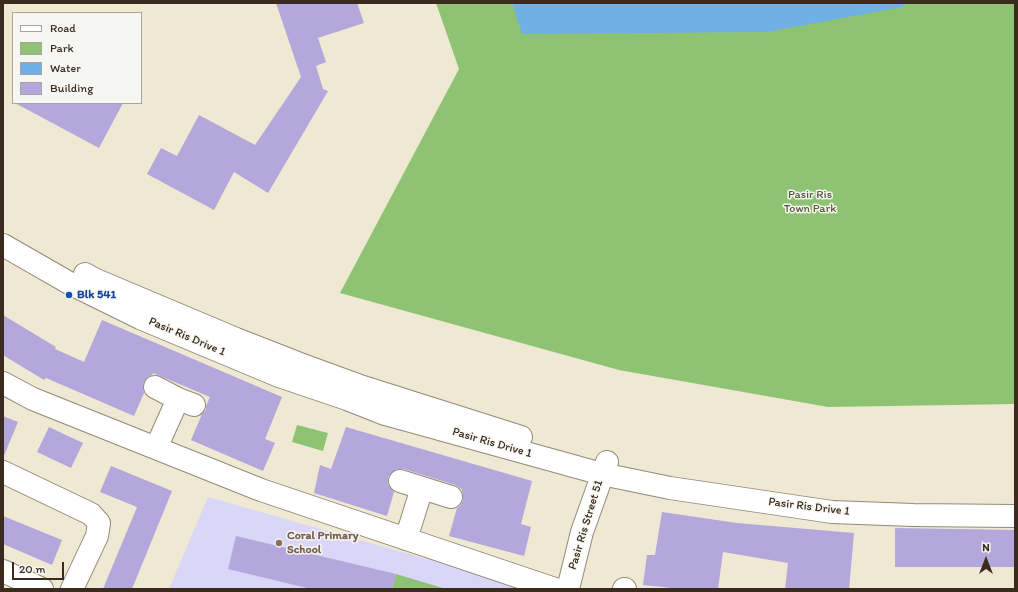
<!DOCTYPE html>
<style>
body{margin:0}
#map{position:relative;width:1018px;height:592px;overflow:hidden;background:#efe8d2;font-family:Itim,sans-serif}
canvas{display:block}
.frame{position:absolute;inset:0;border:4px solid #3b2a1e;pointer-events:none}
.legend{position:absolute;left:12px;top:12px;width:130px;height:92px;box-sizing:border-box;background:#f6f6f2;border:1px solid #aba49d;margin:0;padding:5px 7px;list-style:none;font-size:12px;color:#3b2a1e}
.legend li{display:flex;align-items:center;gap:8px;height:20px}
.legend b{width:20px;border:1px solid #aba49d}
.north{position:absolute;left:966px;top:540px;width:40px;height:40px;-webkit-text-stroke:3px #f6f6f2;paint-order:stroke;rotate:0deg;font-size:11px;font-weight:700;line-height:16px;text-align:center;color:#3b2a1e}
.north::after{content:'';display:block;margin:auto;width:14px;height:18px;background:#3b2a1e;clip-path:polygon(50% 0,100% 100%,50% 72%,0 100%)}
.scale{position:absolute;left:12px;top:562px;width:52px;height:18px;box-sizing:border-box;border:2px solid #3b2a1e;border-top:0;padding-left:5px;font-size:12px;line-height:14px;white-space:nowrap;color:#3b2a1e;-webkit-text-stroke:3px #f6f6f2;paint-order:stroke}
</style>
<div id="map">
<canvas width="1018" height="592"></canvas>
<div class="frame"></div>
<ul class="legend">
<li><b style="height:5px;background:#fff"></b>Road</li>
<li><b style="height:11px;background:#8fc374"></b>Park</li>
<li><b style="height:11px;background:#70b0e4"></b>Water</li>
<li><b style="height:11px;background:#b3a7dc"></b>Building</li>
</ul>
<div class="north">N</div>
<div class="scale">20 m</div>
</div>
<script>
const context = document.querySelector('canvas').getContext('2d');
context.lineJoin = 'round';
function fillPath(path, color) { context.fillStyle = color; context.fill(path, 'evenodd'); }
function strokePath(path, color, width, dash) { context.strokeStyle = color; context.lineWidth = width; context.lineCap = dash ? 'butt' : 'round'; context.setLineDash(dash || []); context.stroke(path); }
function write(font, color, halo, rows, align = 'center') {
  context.font = font + ' Itim,sans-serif'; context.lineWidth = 3; context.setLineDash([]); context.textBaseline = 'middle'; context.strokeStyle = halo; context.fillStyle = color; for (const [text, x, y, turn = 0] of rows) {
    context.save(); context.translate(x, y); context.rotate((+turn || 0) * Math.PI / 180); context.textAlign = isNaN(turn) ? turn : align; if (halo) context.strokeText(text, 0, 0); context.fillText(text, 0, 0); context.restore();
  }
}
fillPath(new Path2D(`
 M 208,497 L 532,589 L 169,589 Z`), '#dad6f7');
fillPath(new Path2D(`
 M 436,3 L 1015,3 L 1015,404 L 828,407 L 619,370 L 340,293 L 459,69 Z
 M 297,425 L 328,433 L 323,451 L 292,442 Z
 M 396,574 L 446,589 L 392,589 Z`), '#8fc374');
fillPath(new Path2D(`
 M 512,3 L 907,3 L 902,7 L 767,32 L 522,34 Z`), '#70b0e4');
fillPath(new Path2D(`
 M 276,3 L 357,3 L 364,23 L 318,38 L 326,62 L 316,66 L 323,89 L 328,91 L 268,193 L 234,172 L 214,210 L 147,174 L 161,148 L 177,156 L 199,115 L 255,145 L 301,77 Z
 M 15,103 L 123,103 L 99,148 Z
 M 3,315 L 56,347 L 55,349 L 84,362 L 102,320 L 282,397 L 265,439 L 275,443 L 263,471 L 191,440 L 202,414 L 206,410 L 206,406 L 210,397 L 153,373 L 152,375 L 148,377 L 144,382 L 143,387 L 144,393 L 134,416 L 46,378 L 44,380 L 3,355 Z
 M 3,416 L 18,422 L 3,458 Z
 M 49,427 L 83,443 L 71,468 L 37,452 Z
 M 346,427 L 532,481 L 521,524 L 531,527 L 524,556 L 449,536 L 457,508 L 460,506 L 463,500 L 462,489 L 455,485 L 404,469 L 397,469 L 392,472 L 388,477 L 388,484 L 391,489 L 394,492 L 387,516 L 314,493 L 320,465 L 331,469 Z
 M 111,466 L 172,491 L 132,589 L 103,589 L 137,507 L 100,492 Z
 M 662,512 L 737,523 L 854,533 L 849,589 L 785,589 L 788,563 L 723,552 L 718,589 L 681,589 L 643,585 L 647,555 L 655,555 Z
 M 3,516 L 62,540 L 52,565 L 3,544 Z
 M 895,528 L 1015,530 L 1015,567 L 895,567 Z
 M 236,536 L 396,574 L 392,589 L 311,589 L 228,569 Z`), '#b3a7dc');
const minor = new Path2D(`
 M 3,383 L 33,399 L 261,490 L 555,589
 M 155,387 L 178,399 L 194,405
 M 156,448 L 178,399
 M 3,472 L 91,514 L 99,523 L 97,536 L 72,589
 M 400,481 L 451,497
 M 406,539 L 422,488
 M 3,571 L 42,589
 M 568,589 L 582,532 L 607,462
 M 624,589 L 625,589`);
const major = new Path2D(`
 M 3,245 L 71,284 L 140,318 L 279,376 L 347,399 L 385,414 L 602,474 L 670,488 L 832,512 L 913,515 L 1015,516
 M 85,274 L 96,280 L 236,339 L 300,364 L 363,387 L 521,437`);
strokePath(minor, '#958978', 24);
strokePath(major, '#958978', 24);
strokePath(minor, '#fff', 22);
strokePath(major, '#fff', 22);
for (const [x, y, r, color] of [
 [69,295,4,"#1a4fb4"],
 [279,543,4,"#8d6e63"]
]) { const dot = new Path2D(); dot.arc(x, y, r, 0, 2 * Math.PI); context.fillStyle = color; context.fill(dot); strokePath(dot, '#f6f6f2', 1.5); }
write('12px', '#545838', '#f6f6f2', [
 ["Pasir Ris",810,195],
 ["Town Park",810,209]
]);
write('bold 12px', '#164399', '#f6f6f2', [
 ["Blk 541",77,295]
], 'left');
write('12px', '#3b2a1e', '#f6f6f2', [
 ["Pasir Ris Drive 1",187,337,23],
 ["Pasir Ris Drive 1",492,443,16],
 ["Pasir Ris Drive 1",809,507,7],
 ["Pasir Ris Street 51",586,525,-73]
]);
write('bold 12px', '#785e54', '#f6f6f2', [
 ["Coral Primary",287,536],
 ["School",287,550]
], 'left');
</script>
